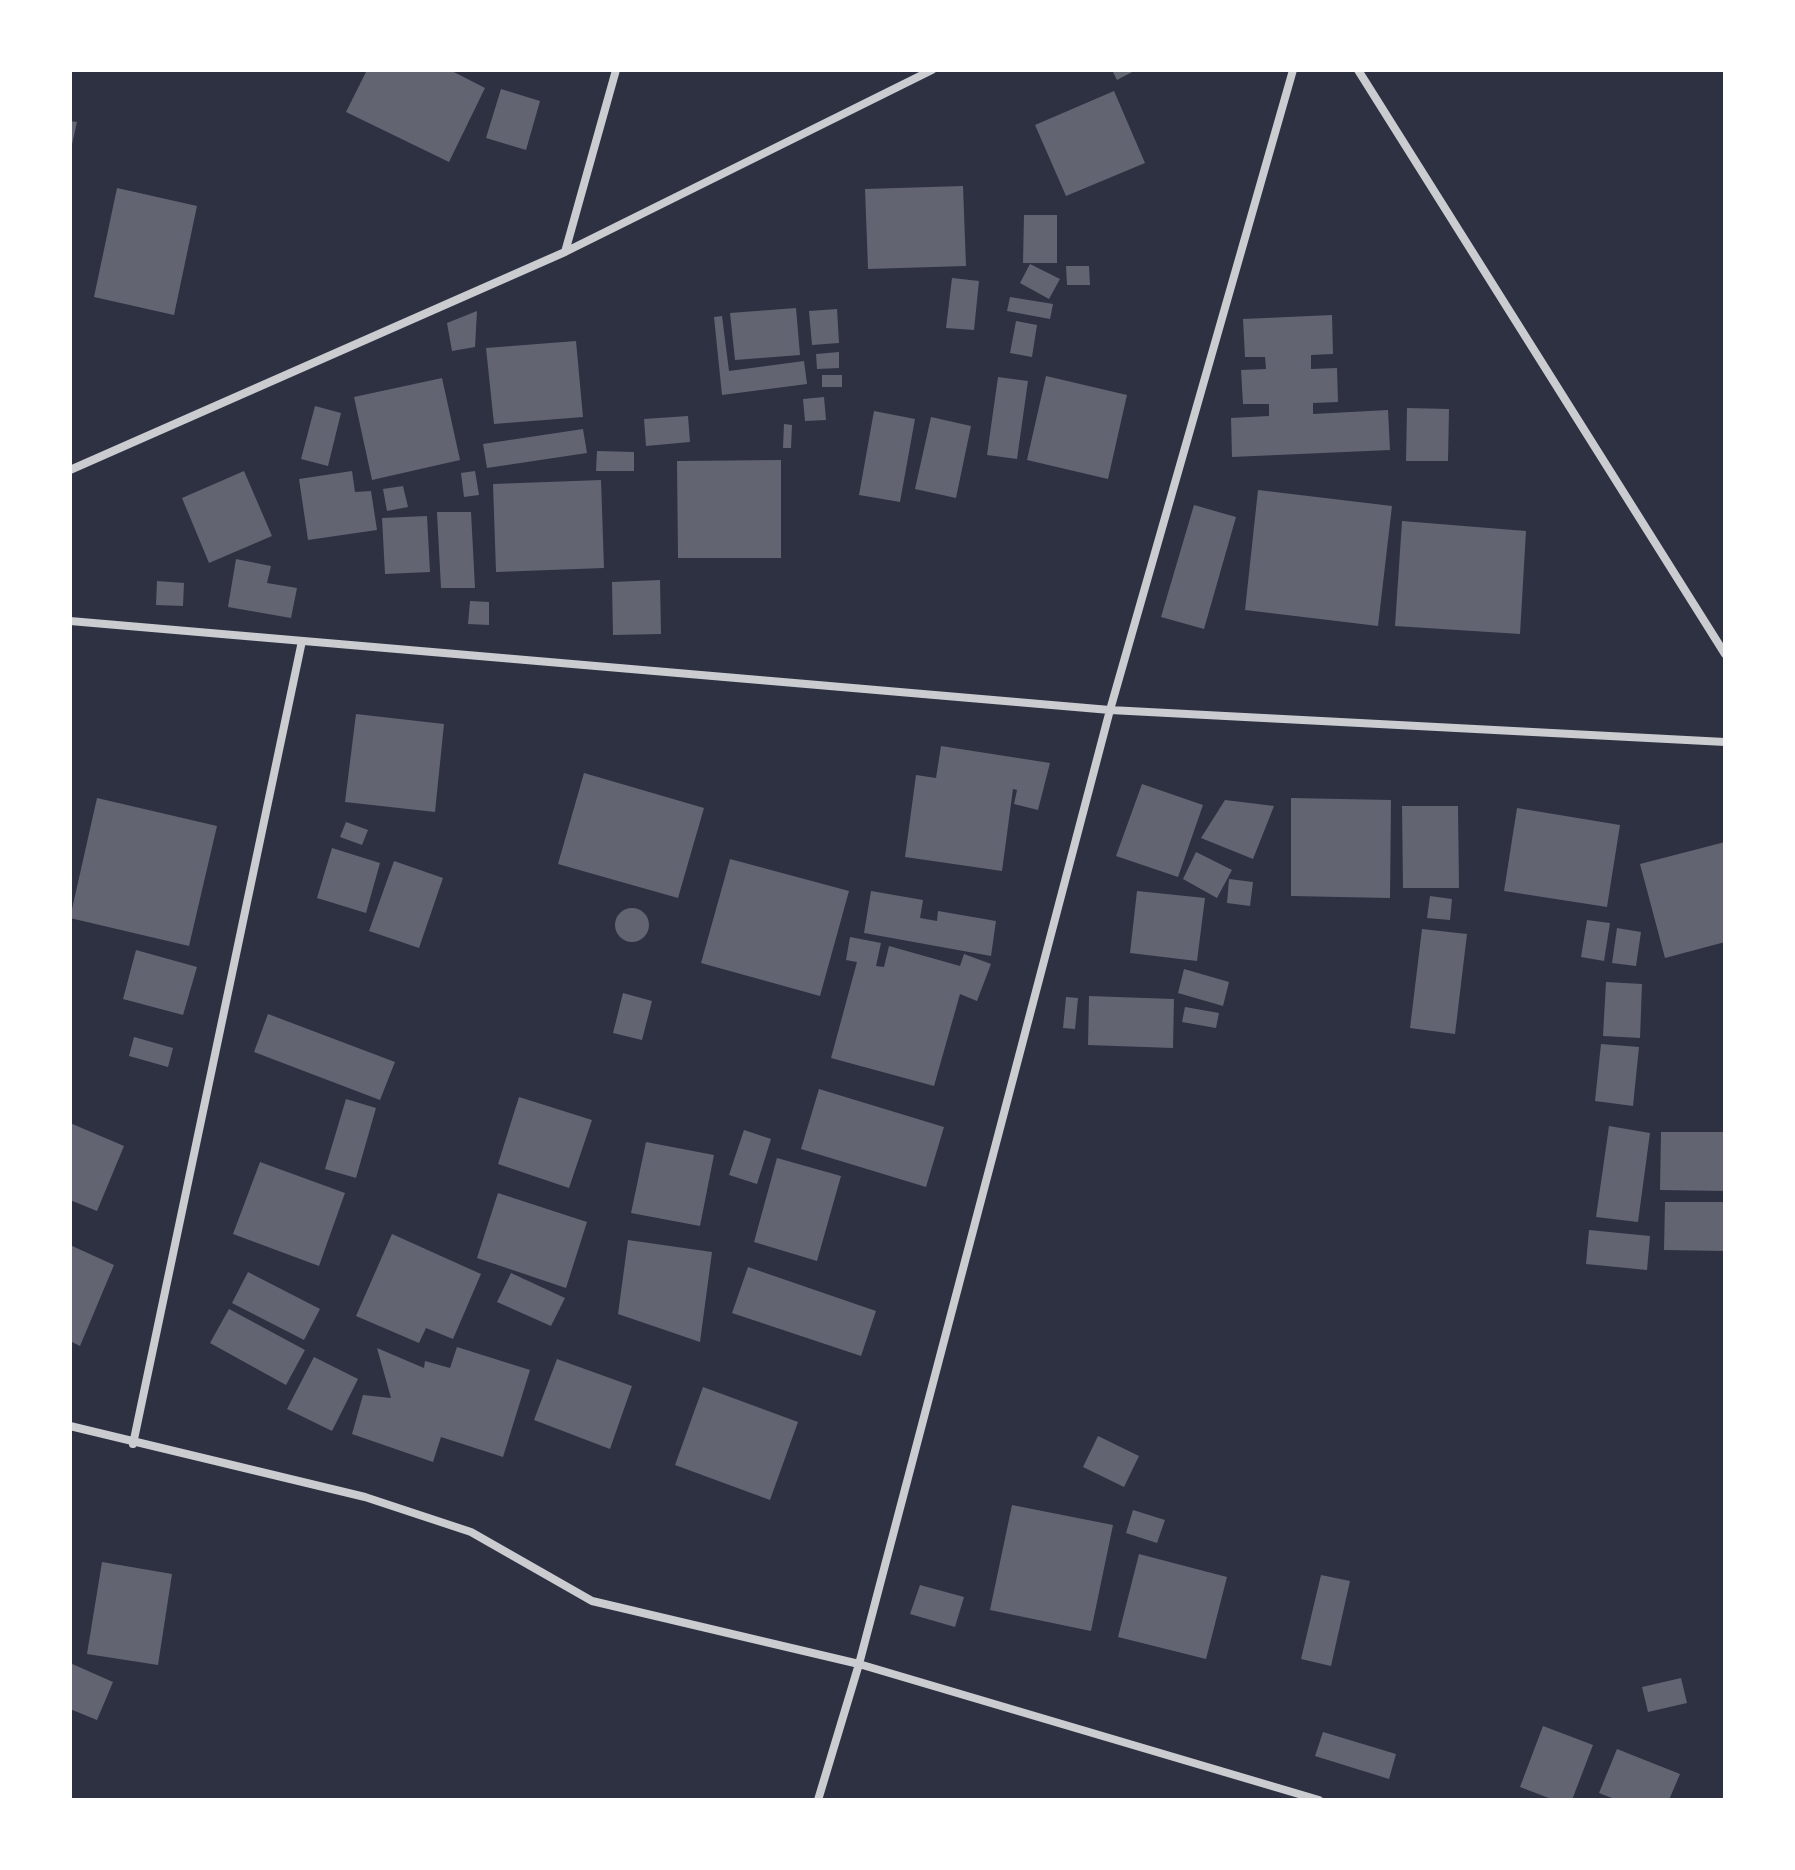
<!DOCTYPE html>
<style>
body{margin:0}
#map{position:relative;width:1795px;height:1870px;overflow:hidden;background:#2d3142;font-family:"Public Sans",sans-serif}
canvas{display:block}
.frame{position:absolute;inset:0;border:72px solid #fff;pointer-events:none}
</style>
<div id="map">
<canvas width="1795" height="1870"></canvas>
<div class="frame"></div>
</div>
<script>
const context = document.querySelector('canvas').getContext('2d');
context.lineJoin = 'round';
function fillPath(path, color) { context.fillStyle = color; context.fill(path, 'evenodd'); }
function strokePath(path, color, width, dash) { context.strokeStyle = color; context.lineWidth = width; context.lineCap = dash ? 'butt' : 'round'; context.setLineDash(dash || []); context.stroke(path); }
fillPath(new Path2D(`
 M 367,70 L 450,70 L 485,88 L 449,162 L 346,112 Z
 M 1112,70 L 1136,70 L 1117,80 Z
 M 501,89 L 540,101 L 526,150 L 486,138 Z
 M 1114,91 L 1145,163 L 1066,196 L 1035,125 Z
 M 70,121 L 77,122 L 71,149 L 70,149 Z
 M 963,186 L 966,266 L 868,269 L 865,189 Z
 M 117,188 L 197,206 L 174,315 L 94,297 Z
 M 1024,215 L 1057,215 L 1057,263 L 1023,263 Z
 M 1030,264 L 1060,279 L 1049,299 L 1020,283 Z
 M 1066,266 L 1089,266 L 1090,285 L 1067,285 Z
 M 952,278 L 979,281 L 974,330 L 946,328 Z
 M 1010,297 L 1053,304 L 1050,319 L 1007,311 Z
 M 796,308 L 800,355 L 735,360 L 730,313 Z
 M 837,309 L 839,343 L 812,345 L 809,311 Z
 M 477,311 L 475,347 L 452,351 L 447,323 Z
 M 1332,315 L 1333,354 L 1311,355 L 1311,369 L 1337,368 L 1338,402 L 1313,403 L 1313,414 L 1388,410 L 1390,450 L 1232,457 L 1231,418 L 1269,416 L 1269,404 L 1243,404 L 1241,370 L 1266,369 L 1265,357 L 1245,357 L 1243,319 Z
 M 722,316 L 729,371 L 804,361 L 807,384 L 722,395 L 714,317 Z
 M 1016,321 L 1037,325 L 1032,357 L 1010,353 Z
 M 576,341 L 583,417 L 494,424 L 486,348 Z
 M 839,352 L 839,368 L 817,369 L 816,354 Z
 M 822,375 L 842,375 L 842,387 L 822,387 Z
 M 1046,376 L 1127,395 L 1108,479 L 1027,460 Z
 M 998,377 L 1028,381 L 1017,459 L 987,455 Z
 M 442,378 L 460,460 L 372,480 L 354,397 Z
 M 824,397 L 826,420 L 805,421 L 803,399 Z
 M 315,406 L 341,413 L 328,466 L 301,459 Z
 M 1407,408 L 1449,409 L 1448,461 L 1406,461 Z
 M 874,411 L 915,419 L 900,502 L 859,495 Z
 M 688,416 L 690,442 L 646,446 L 644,419 Z
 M 931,417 L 971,426 L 956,498 L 915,489 Z
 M 784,424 L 792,425 L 791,448 L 783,448 Z
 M 583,429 L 587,453 L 487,468 L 483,444 Z
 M 597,451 L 634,452 L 634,471 L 596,471 Z
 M 781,460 L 781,558 L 678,558 L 677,461 Z
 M 244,471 L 272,536 L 209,563 L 182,498 Z
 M 352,471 L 355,492 L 371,491 L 377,530 L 308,540 L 299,479 Z
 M 475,471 L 479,495 L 464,497 L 461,473 Z
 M 601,480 L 604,568 L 496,572 L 493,484 Z
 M 403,486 L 408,507 L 387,511 L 383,489 Z
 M 1258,490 L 1392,506 L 1378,626 L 1245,610 Z
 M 1194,505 L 1236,517 L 1204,629 L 1161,617 Z
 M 437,512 L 471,512 L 475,588 L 441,588 Z
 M 427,516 L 430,572 L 385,574 L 382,518 Z
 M 1402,521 L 1526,531 L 1520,634 L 1395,626 Z
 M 236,559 L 271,566 L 267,583 L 297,588 L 291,618 L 228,607 Z
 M 660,580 L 661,634 L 613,635 L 612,582 Z
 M 157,581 L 184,583 L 183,606 L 156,605 Z
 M 470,601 L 489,602 L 489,625 L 468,624 Z
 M 356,714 L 444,724 L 435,812 L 345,802 Z
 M 941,746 L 1050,763 L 1038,810 L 1014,804 L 1017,790 L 1013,789 L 1002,871 L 905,857 L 916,775 L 936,778 Z
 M 584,773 L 704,808 L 678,898 L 558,864 Z
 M 1142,784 L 1203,805 L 1178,877 L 1116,856 Z
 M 97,798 L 217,826 L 189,946 L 70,918 Z
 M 1291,798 L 1391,800 L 1390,898 L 1291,896 Z
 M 1225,800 L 1274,806 L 1253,859 L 1201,838 Z
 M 1402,806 L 1458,806 L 1459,888 L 1403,888 Z
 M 1517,808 L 1620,825 L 1607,907 L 1504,891 Z
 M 346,822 L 368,830 L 362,845 L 340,837 Z
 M 1725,842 L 1725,942 L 1665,958 L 1640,864 Z
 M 332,848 L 380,863 L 366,913 L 317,898 Z
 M 1196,852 L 1232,870 L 1217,898 L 1183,879 Z
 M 730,859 L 849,891 L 820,996 L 701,963 Z
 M 394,861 L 443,878 L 419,948 L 369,931 Z
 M 1229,879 L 1253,882 L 1250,906 L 1227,903 Z
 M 871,891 L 923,900 L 920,918 L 937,921 L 938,911 L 996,921 L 991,956 L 864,933 Z
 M 1137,891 L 1205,898 L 1197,961 L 1130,953 Z
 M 1430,896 L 1452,899 L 1450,920 L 1427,918 Z
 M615 925a17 17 0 1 1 34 0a17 17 0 1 1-34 0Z
 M 1587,920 L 1610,923 L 1604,961 L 1581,957 Z
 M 1617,928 L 1641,932 L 1636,966 L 1612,963 Z
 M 1422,929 L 1467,934 L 1455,1034 L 1410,1028 Z
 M 850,937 L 881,943 L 876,966 L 884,967 L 889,946 L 960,966 L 964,954 L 991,964 L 977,1001 L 960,994 L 934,1086 L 831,1058 L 857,962 L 846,960 Z
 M 136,950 L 197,967 L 183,1015 L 123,999 Z
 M 1184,969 L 1229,982 L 1223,1006 L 1178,993 Z
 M 1606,982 L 1642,984 L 1640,1038 L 1603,1036 Z
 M 623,993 L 652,1001 L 642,1040 L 613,1033 Z
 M 1089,996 L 1174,999 L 1173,1048 L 1088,1045 Z
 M 1066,997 L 1078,998 L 1075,1029 L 1063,1028 Z
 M 1185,1007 L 1219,1013 L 1216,1028 L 1182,1022 Z
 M 268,1014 L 395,1062 L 380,1100 L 254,1052 Z
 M 134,1037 L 173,1048 L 168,1067 L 129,1056 Z
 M 1601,1044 L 1639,1047 L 1633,1106 L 1595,1101 Z
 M 819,1089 L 944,1127 L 926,1187 L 801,1149 Z
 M 519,1097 L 592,1120 L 569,1188 L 498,1164 Z
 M 346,1099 L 376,1108 L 356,1178 L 325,1169 Z
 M 70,1123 L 124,1146 L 97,1211 L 70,1200 Z
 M 1609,1126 L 1650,1133 L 1638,1222 L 1596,1217 Z
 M 744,1130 L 771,1139 L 757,1184 L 729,1175 Z
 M 1661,1132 L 1725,1132 L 1725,1191 L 1660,1190 Z
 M 646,1142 L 714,1155 L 700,1226 L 631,1213 Z
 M 777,1158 L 841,1176 L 817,1261 L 754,1242 Z
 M 260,1162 L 345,1193 L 319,1266 L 233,1234 Z
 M 498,1193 L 587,1222 L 566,1288 L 477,1258 Z
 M 1665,1202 L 1725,1202 L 1725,1251 L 1664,1250 Z
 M 1589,1230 L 1650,1236 L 1647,1270 L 1586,1264 Z
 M 392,1234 L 481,1274 L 453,1339 L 426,1328 L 419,1343 L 356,1316 Z
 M 628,1240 L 712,1252 L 700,1342 L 618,1314 Z
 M 70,1245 L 114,1265 L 80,1346 L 70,1341 Z
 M 748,1267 L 876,1311 L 861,1356 L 732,1313 Z
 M 248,1272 L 320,1309 L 304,1340 L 232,1303 Z
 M 511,1273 L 565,1298 L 551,1326 L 497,1302 Z
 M 229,1309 L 305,1350 L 286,1385 L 210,1343 Z
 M 457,1347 L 530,1370 L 503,1457 L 441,1437 L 433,1462 L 352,1434 L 363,1395 L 391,1398 L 377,1348 L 424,1368 L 425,1361 L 450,1368 Z
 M 314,1357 L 358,1379 L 332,1431 L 287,1409 Z
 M 557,1359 L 632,1386 L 610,1449 L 534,1420 Z
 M 703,1387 L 798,1422 L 770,1500 L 675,1465 Z
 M 1098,1436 L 1139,1456 L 1124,1487 L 1083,1467 Z
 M 1012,1505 L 1113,1525 L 1091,1631 L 990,1610 Z
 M 1133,1510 L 1165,1520 L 1157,1543 L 1126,1533 Z
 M 1139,1554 L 1227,1577 L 1206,1659 L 1118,1637 Z
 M 102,1562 L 172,1574 L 158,1665 L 87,1654 Z
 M 1321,1575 L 1350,1581 L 1331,1666 L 1301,1659 Z
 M 920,1585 L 964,1597 L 955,1627 L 910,1614 Z
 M 70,1663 L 113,1682 L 97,1720 L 70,1709 Z
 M 1681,1678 L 1687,1703 L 1648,1712 L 1642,1687 Z
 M 1543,1726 L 1593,1745 L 1572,1800 L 1554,1800 L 1520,1787 Z
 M 1323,1732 L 1396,1754 L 1389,1779 L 1315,1756 Z
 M 1617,1749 L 1680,1774 L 1669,1800 L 1617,1800 L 1599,1793 Z`), '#626471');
strokePath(new Path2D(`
 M 1358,70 L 1725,654
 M 565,252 L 616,70
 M 70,470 L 565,252 L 932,70
 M 70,621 L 1110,710 L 1725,742
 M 70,1426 L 365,1497 L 471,1532 L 592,1601 L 859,1664 L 1319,1800
 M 133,1444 L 302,641
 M 818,1800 L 859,1664 L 1110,710 L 1293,70`), '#caccd0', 8);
</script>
